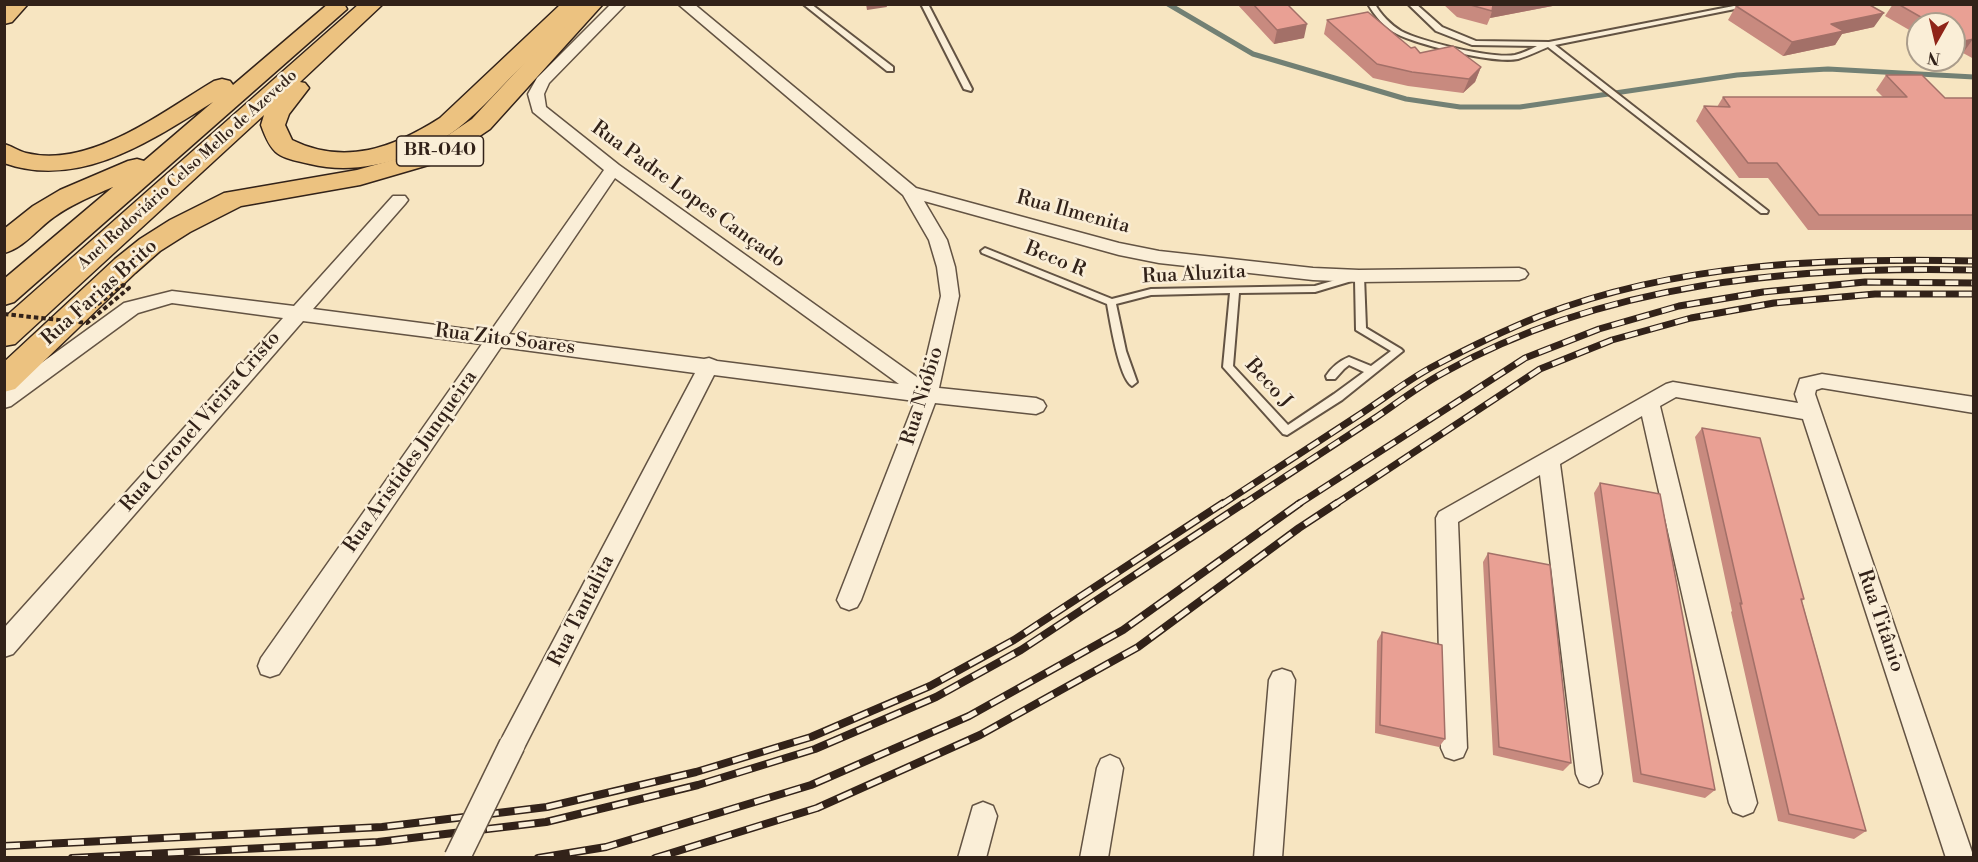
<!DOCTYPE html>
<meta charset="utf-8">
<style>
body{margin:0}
#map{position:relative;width:1978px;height:862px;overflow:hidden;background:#f7e5c1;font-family:"Libre Bodoni",serif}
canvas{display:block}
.frame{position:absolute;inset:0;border:6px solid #322219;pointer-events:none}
.north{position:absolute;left:1906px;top:12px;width:60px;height:60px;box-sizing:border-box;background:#faeed7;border:2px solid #aa9c8b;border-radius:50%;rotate:188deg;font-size:16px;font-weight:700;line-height:24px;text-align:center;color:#322219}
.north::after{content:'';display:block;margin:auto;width:21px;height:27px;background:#8f2418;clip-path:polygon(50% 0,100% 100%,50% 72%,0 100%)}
</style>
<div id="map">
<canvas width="1978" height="862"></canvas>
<div class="frame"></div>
<div class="north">N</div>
</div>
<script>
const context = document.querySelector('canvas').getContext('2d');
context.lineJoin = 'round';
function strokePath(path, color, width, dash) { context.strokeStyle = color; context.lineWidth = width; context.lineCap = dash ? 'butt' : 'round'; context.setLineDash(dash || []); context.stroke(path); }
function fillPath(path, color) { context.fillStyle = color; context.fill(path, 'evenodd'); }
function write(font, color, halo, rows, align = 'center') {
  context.font = font + ' "Libre Bodoni",serif'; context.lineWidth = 5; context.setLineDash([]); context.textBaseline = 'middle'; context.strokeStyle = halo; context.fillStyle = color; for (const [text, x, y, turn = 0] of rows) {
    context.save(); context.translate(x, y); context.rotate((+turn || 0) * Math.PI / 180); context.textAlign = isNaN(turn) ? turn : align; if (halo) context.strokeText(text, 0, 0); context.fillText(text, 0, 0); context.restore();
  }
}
strokePath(new Path2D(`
 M 1168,4 L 1253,54 L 1406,99 L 1460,107 L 1520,107 L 1737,75 L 1793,71 L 1828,69 L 1974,77`), '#728074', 5);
const lane = new Path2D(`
 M 803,4 L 811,4 L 893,67 L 893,71 L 887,71 Z
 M 921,4 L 928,4 L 972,89 L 971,91 L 964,89 Z
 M 1368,4 L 1375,4 C 1380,14 1391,25 1401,31 C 1422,42 1493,59 1515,55 C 1523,53 1531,49 1537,46 L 1472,45 L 1436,31 L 1408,4 L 1416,4 L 1442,27 L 1476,41 L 1549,42 L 1744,4 L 1760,4 L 1555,45 L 1768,211 L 1767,213 L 1761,213 L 1548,47 C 1538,51 1528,56 1518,59 C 1494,64 1419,45 1397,34 C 1385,28 1374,15 1368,4 Z
 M 985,248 L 1112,299 L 1151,289 L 1315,286 L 1359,273 L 1364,276 L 1366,328 L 1401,349 L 1403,351 L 1342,400 L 1287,435 L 1283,434 L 1223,367 L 1230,293 L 1151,295 L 1116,304 L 1126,351 L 1137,382 L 1132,386 C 1119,379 1110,320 1107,304 L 982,253 L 981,251 ZM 1355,280 L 1356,330 L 1391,351 L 1371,366 L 1349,357 C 1339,361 1332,367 1326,376 L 1327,379 L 1335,379 L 1344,369 L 1349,365 L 1364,372 L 1334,394 L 1288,425 L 1233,366 L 1239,293 L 1315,292 Z`);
const street = new Path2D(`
 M 611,4 L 626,4 L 549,83 L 544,94 L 546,107 L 619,165 L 921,380 L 941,296 L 937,267 L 929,240 L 903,195 L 678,4 L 694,4 L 916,188 L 1119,243 L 1159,251 L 1313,268 L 1359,270 L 1519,268 L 1525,270 L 1528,274 L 1525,278 L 1519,280 L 1359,282 L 1313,280 L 1159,263 L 1119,255 L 924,201 L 947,240 L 955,267 L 959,296 L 939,388 L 1036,398 L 1043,401 L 1046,406 L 1043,411 L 1036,414 L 935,403 L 861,600 L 857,607 L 849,610 L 841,607 L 837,600 L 915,401 L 714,375 L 521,754 L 512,757 L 503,754 L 499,745 L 503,736 L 695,373 L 501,347 L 279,674 L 270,677 L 261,674 L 258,666 L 261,658 L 482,344 L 303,321 L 13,654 L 4,657 L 4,628 L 283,318 L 172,303 L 138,313 L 11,406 L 4,408 L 4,390 L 124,303 L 172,291 L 294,306 L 393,196 L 405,196 L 408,200 L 405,204 L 313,309 L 490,332 L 604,170 L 533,112 L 528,94 L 537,78 ZM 615,178 L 899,384 L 717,361 L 709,358 L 704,359 L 509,334 Z
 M 1822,374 L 1974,397 L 1974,413 L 1822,388 L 1816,390 L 1815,394 L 1974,858 L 1946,858 L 1803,419 L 1676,397 L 1660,406 L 1757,803 L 1753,812 L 1743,816 L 1733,812 L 1729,803 L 1642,416 L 1560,464 L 1602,774 L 1598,783 L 1589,787 L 1580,783 L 1576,774 L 1540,475 L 1458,522 L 1467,748 L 1463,757 L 1454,760 L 1445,757 L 1441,748 L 1436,518 L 1439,512 L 1666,384 L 1673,382 L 1798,403 L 1795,394 L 1800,379 Z
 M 1282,669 L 1291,672 L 1295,680 L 1282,858 L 1254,858 L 1269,680 L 1273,672 Z
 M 1110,755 L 1119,759 L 1123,768 L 1108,858 L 1080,858 L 1097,768 L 1101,759 Z
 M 983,802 L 993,806 L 997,816 L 986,858 L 958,858 L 973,806 Z`);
const primary = new Path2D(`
 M 579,4 L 603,4 L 490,129 L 453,154 L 432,164 L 360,185 L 241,206 L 190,232 L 160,251 L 135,273 L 15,389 L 4,392 L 4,362 L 115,259 L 140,239 L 170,220 L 224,193 L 357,170 L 414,154 L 435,144 L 472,119 Z`);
const highway = new Path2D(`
 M 4,4 L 28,4 L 12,22 L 4,24 Z
 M 328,4 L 344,4 L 347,9 L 14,302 L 4,305 L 4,279 L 113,187 C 92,196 72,204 54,217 C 37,229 24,248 4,253 L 4,229 L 33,206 L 60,190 L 128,161 L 137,159 L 144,161 L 213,102 C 152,140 80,190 4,163 L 4,144 C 12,146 18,151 26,153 C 90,169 162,112 214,81 L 222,79 L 230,81 L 233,85 Z
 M 359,4 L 383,4 L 300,82 L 305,83 L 309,88 L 289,114 L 285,125 L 292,140 C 345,166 393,148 440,118 L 561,4 L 585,4 C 570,26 545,44 526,62 C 503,84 482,110 457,129 C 417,159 359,176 310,164 C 278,157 272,156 261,125 L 264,115 L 15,344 L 4,346 L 4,318 Z`);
strokePath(lane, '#635343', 4);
strokePath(street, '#635343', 3);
strokePath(primary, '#322219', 3);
strokePath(highway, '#322219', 3);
fillPath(lane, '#faeed7');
fillPath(street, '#faeed7');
fillPath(primary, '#ecc280');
fillPath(highway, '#ecc280');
const railFar1 = new Path2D(`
 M 1221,505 C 1268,474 1315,444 1362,413 C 1385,398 1409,379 1434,366 C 1468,348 1505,330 1540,316 C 1679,262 1828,258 1974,261
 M 1242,505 C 1286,476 1330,447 1375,418 C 1397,403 1419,386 1443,373 C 1605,282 1792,266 1974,270
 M 1297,505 L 1525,358 L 1599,329 L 1679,306 L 1763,292 L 1865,282 L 1974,283
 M 1334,505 L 1540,369 L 1612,340 L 1691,318 L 1774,303 L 1875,294 L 1974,294`);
const rail = new Path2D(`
 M 4,846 L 382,827 L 547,807 L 696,772 L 811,737 L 930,686 L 1014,640 L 1223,503
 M 72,858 L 378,842 L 546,822 L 698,785 L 815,749 L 936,697 L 1021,650 L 1244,503
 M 538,858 L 606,847 L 811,785 L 969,716 L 1123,630 L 1300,503
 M 655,858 L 817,808 L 980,735 L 1138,647 L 1299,528 L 1337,503`);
strokePath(railFar1, '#322219', 7);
strokePath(rail, '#322219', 8);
strokePath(railFar1, '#faeed7', 4.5, [13]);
strokePath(rail, '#faeed7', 5, [16]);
const streetBridge = new Path2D(`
 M 457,858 L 512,745`);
strokePath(streetBridge, '#635343', 28, []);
strokePath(new Path2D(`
 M 4,314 L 87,323 L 129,288 L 123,285 L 94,307`), '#322219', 4, [4.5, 3]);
strokePath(streetBridge, '#faeed7', 25);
fillPath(new Path2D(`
 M 1237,4 L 1287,4 L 1304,38 L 1274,44 Z
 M 1443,4 L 1563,4 L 1490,18 L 1487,25 L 1457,17 Z
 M 1893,4 L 1974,4 L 1974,59 L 1963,53 L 1954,55 L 1954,24 L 1918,24 L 1918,35 L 1885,16 Z
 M 1736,6 L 1874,27 L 1842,34 L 1835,45 L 1783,56 L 1728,20 Z
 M 1327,20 L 1411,48 L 1420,53 L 1481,67 L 1475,82 L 1463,93 L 1408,86 L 1373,78 L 1324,34 Z
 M 1886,75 L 1945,98 L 1974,98 L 1974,230 L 1808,230 L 1768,178 L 1739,178 L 1696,121 L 1704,106 L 1717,107 L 1723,97 L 1883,97 L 1876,90 Z
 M 1702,428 L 1804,599 L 1802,601 L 1866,831 L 1854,839 L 1778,821 L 1731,612 L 1732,611 L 1695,437 Z
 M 1600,483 L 1715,790 L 1705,798 L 1633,782 L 1594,493 Z
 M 1488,553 L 1571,763 L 1563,771 L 1493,755 L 1483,562 Z
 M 1382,632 L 1445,739 L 1439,747 L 1375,733 L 1377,641 Z`), '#c88a7f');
fillPath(new Path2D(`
 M 866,4 L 886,4 L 887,7 L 867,10 Z
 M 1495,4 L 1563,4 L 1490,18 L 1492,11 L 1493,5 Z
 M 1884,13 L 1874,27 L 1842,34 L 1835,45 L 1783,56 L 1792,42 L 1831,24 Z
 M 1307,24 L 1304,38 L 1274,44 L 1277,30 Z
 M 1973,39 L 1963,53 L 1954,55 L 1964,41 Z
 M 1481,67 L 1475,82 L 1463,93 L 1469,79 Z`), '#a37068');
const building = new Path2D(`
 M 1253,4 L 1287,4 L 1307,24 L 1277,30 Z
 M 1467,4 L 1495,4 L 1493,5 L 1492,11 Z
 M 1745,4 L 1868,4 L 1884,13 L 1831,24 L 1844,31 L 1792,42 L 1736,6 Z
 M 1898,4 L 1974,4 L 1974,39 L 1964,41 L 1954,36 L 1954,24 L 1933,24 Z
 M 1368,12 L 1411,48 L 1415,47 L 1420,53 L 1453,46 L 1481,67 L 1469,79 L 1412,72 L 1377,64 L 1327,20 Z
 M 1886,75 L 1922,75 L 1945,98 L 1974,98 L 1974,215 L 1819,215 L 1777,163 L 1748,163 L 1704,106 L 1730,107 L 1723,97 L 1907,97 Z
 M 1702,428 L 1760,438 L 1804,599 L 1801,599 L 1866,831 L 1789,814 L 1740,603 L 1742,604 Z
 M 1600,483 L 1660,494 L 1715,790 L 1641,774 Z
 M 1488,553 L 1550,565 L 1571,763 L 1499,747 Z
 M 1382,632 L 1442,645 L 1445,739 L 1380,725 Z`);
fillPath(building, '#e9a094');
strokePath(building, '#a37068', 1.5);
write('16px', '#322219', '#faeed7', [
 ["Anel Rodoviário Celso Mello de Azevedo",188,170,-42]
]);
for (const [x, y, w] of [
 [440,151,87]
]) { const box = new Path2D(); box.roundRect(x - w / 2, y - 15, w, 30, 4.5); context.fillStyle = '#faeed7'; context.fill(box); strokePath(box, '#322219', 1.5); }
write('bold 18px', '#322219', null, [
 ["BR-040",440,151]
]);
write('20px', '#322219', '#faeed7', [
 ["Rua Padre Lopes Cançado",688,195,36],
 ["Rua Ilmenita",1073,213,15],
 ["Beco R",1055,260,22],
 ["Rua Aluzita",1194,275,-3],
 ["Rua Farias Brito",100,293,-42],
 ["Rua Zito Soares",505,340,7],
 ["Beco J",1268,384,48],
 ["Rua Nióbio",923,396,-73],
 ["Rua Coronel Vieira Cristo",201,422,-49],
 ["Rua Aristides Junqueira",411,462,-55],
 ["Rua Tantalita",582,611,-63],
 ["Rua Titânio",1880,621,71]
]);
</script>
